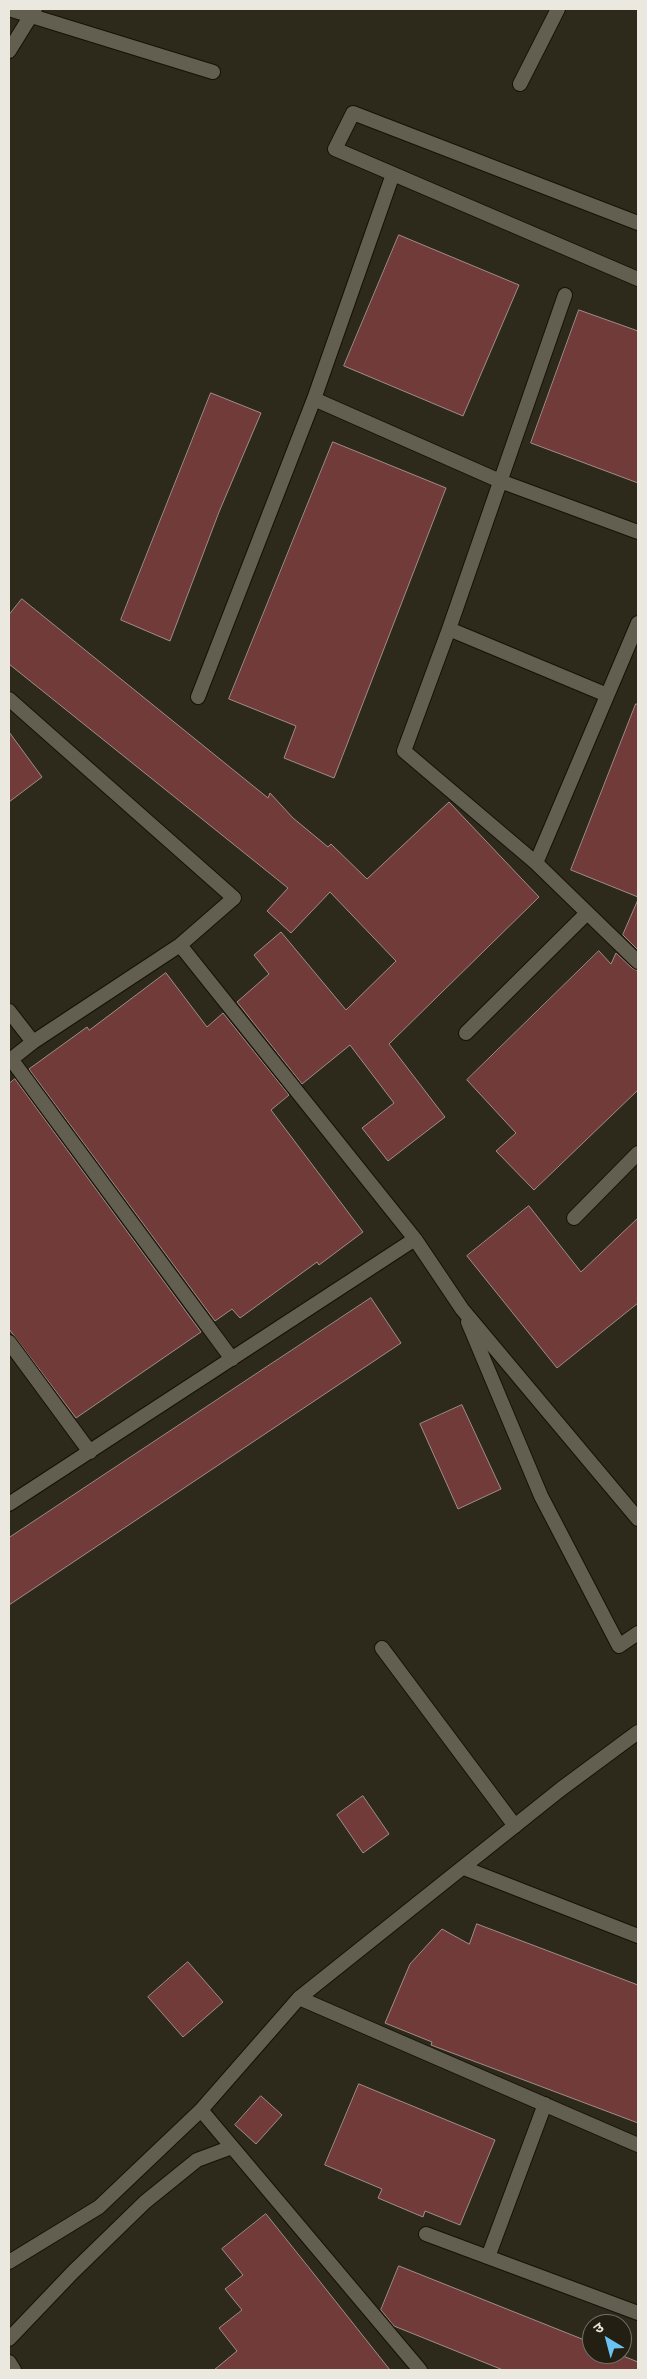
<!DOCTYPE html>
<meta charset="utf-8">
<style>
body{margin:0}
#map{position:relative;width:647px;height:2379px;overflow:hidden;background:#2d2a1c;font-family:"Titillium Web","Noto Sans Devanagari",sans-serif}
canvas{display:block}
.frame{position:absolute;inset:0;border:10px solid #eae8df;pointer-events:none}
.north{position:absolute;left:582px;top:2314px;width:50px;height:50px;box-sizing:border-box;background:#232013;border:1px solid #737065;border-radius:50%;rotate:323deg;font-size:14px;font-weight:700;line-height:20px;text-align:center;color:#eae8df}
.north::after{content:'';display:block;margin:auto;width:18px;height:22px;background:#6ac3f2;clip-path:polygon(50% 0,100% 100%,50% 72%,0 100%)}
</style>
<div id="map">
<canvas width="647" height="2379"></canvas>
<div class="frame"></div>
<div class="north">उ</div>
</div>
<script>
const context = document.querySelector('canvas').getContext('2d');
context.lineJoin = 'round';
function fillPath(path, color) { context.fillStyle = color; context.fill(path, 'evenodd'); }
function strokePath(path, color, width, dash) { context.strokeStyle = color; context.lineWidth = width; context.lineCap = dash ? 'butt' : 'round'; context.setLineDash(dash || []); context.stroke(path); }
const building = new Path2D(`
 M 399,235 L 519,285 L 463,416 L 344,366 Z
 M 579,310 L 638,331 L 638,483 L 531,443 Z
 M 211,393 L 261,413 L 219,512 L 170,641 L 121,620 Z
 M 333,442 L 446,488 L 334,778 L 284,758 L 296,726 L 229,699 Z
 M 22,599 L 268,798 L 270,793 L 293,818 L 328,847 L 331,844 L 367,879 L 449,802 L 539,897 L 389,1044 L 445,1117 L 388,1161 L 362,1128 L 394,1103 L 350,1045 L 302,1084 L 237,1002 L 269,974 L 254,955 L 281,932 L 346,1010 L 396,961 L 330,892 L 291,933 L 267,911 L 288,888 L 9,664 L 9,615 Z
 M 636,704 L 638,704 L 638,897 L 571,870 Z
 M 9,732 L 42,777 L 9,802 Z
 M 638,900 L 638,950 L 623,935 Z
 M 599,951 L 611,964 L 616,953 L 632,968 L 638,971 L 638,1090 L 534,1190 L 496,1151 L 516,1133 L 467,1080 Z
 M 166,973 L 207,1027 L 223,1013 L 289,1095 L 271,1110 L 363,1232 L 319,1265 L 317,1262 L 240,1318 L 232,1309 L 215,1321 L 29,1069 L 87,1027 L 89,1030 Z
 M 15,1079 L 201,1332 L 76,1418 L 9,1329 L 9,1084 Z
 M 529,1206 L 581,1272 L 638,1218 L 638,1303 L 557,1368 L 467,1256 Z
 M 371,1298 L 401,1343 L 9,1605 L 9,1538 Z
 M 462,1405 L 501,1489 L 458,1509 L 420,1424 Z
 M 363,1796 L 389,1834 L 363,1853 L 337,1815 Z
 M 477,1924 L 638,1985 L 638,2123 L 431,2045 L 432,2042 L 385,2023 L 410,1964 L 442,1929 L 469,1944 Z
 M 188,1962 L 223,2002 L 183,2037 L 148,1997 Z
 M 359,2084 L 495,2140 L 460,2225 L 425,2211 L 423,2217 L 378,2198 L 382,2189 L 325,2165 Z
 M 261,2096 L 282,2115 L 256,2144 L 235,2125 Z
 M 266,2214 L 302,2259 L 390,2370 L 214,2370 L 237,2351 L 219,2328 L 242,2310 L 225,2289 L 243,2275 L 222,2249 Z
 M 399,2266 L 592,2343 L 592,2354 L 618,2354 L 638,2362 L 638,2370 L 503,2370 L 394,2326 L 381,2310 Z`);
fillPath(building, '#713b3a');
strokePath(building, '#a08c8b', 1);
const service = new Path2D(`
 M 9,9 L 213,72
 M 9,51 L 35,9
 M 382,1648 L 515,1826`);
const minor = new Path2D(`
 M 520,84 L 558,9
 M 638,223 L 353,113 L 335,149 L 638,279
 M 565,295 L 449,629 L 404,751 L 536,863 L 638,962
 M 314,399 L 500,481 L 638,532
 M 449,629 L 607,695
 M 198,697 L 314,399 L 393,174
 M 9,699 L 234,898 L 180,945 L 415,1239 L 462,1309 L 638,1519
 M 536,863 L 638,623
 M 9,1011 L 33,1042
 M 466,1033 L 587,913
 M 11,1059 L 232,1359
 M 9,1061 L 33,1042 L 180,945
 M 574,1218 L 638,1153
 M 468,1322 L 541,1496 L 619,1646 L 638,1633
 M 9,1342 L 90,1452
 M 9,1504 L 415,1239
 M 464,1868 L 638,1936
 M 299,1998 L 638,2145
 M 201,2110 L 420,2370
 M 426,2234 L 638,2313
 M 488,2257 L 545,2104
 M 9,2262 L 99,2207 L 201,2110 L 299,1998 L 561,1789 L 638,1732
 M 9,2339 L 73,2272 L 145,2202 L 197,2160 L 232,2147
 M 9,2362 L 14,2370`);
strokePath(service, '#151206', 16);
strokePath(minor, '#151206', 16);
strokePath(service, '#625f50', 14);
strokePath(minor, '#625f50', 14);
</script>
